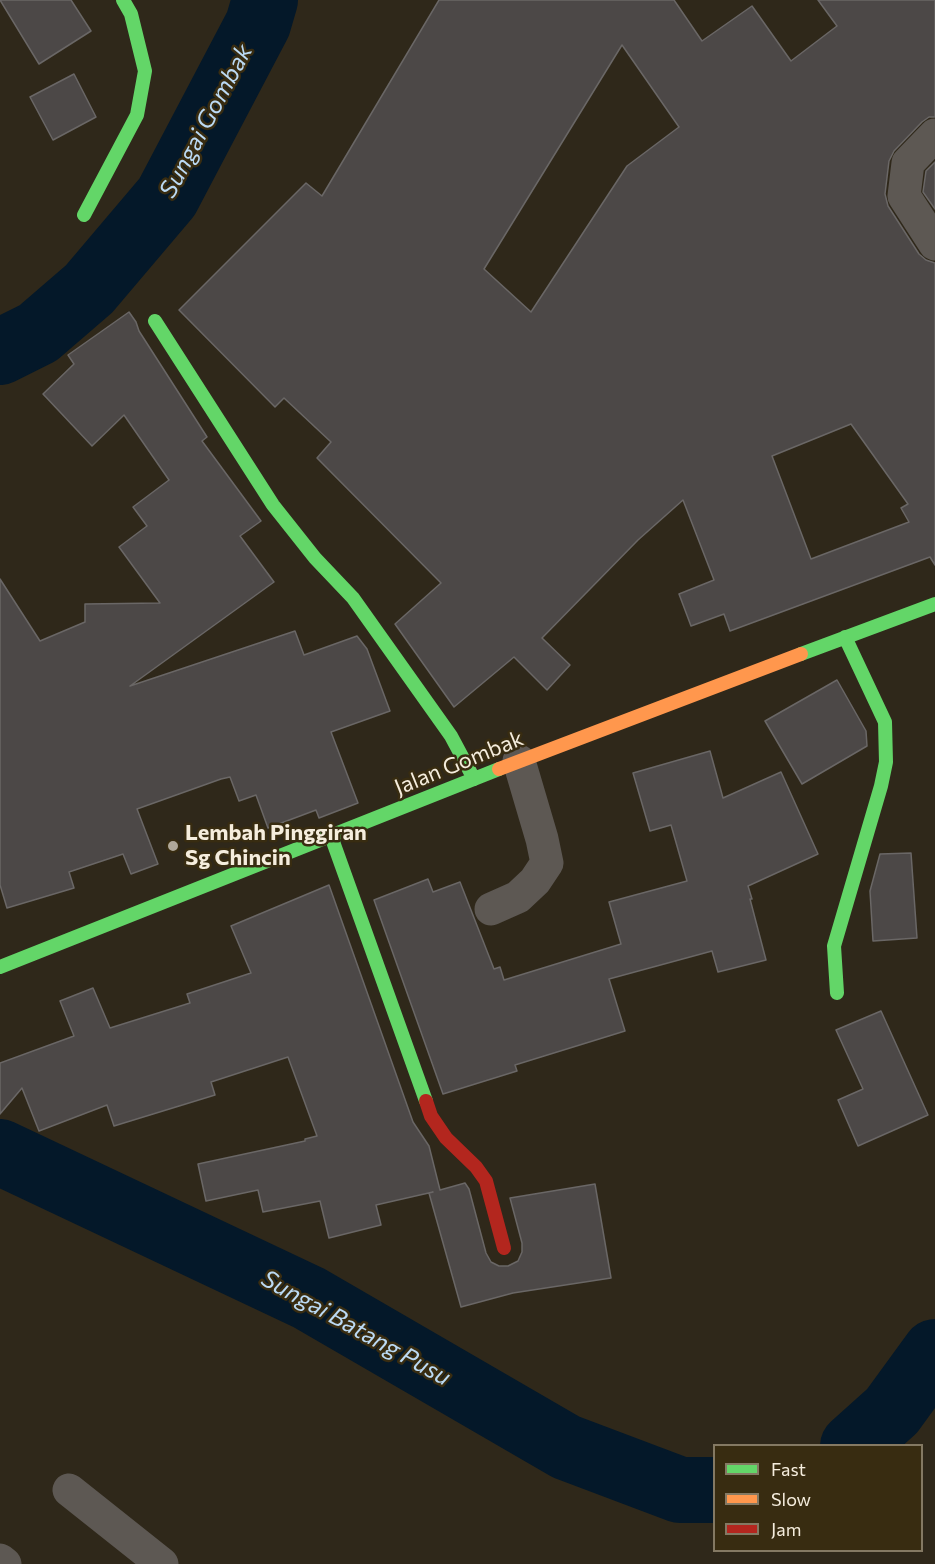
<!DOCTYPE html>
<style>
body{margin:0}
#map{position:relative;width:935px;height:1564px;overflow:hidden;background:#2f281a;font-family:Commissioner,sans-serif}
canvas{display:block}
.legend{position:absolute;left:713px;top:1444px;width:210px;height:108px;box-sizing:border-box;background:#382c11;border:2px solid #847963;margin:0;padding:8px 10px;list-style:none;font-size:18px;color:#f5eddd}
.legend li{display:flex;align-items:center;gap:12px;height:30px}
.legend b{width:30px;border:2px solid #847963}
</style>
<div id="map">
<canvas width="935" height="1564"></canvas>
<ul class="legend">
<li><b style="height:8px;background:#63d668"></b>Fast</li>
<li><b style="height:8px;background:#ff974d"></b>Slow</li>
<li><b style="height:8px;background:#b3261e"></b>Jam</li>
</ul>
</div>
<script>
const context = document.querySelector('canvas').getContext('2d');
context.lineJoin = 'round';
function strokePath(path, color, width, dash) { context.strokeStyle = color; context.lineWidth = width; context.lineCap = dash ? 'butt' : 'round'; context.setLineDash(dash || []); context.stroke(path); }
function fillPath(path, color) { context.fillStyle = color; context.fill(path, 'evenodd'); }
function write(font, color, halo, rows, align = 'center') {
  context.font = font + ' Commissioner,sans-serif'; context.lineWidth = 5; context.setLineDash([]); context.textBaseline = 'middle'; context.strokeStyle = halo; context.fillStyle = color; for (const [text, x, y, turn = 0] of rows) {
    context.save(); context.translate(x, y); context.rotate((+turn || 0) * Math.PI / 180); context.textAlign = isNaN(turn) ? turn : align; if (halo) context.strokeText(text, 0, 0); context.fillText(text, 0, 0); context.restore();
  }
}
strokePath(new Path2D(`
 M 0,352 L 38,333 L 89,289 L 167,197 L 258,24 L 265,0
 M 0,1152 L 309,1298 L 566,1447 L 680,1490 L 714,1490
 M 853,1446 L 892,1411 L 935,1352`), '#041829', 66);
const building = new Path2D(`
 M 0,0 L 71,0 L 91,31 L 39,64 Z
 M 439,0 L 674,0 L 702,41 L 752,6 L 791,61 L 837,26 L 818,0 L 935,0 L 935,117 L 929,117 L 922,122 L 894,151 L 889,161 L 885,194 L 888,206 L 919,254 L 926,260 L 935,263 L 935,565 L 930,557 L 730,631 L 724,614 L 691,626 L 679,594 L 714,580 L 683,500 L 638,540 L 542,638 L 570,665 L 547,690 L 514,657 L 454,707 L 395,624 L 441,583 L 317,458 L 331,442 L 284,398 L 275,407 L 179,310 L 306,183 L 322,196 ZM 622,45 L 679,127 L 627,166 L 531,312 L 484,269 ZM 851,424 L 908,504 L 901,508 L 909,522 L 811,559 L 772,456 Z
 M 74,74 L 96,117 L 53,140 L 30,97 Z
 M 935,162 L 935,209 L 923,192 L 926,171 Z
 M 129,312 L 136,322 L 139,331 L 207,437 L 202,441 L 261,521 L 240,536 L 274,582 L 130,686 L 295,631 L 304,655 L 357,636 L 367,649 L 390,711 L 331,732 L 358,803 L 319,818 L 316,810 L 268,828 L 256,795 L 239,801 L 230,777 L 221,779 L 137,809 L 158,864 L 131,874 L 123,854 L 69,872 L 74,888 L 7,908 L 0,885 L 0,579 L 40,641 L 85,622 L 85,604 L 160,603 L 119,547 L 147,526 L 133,507 L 169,480 L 124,415 L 92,446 L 43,394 L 74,364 L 68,355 Z
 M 837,680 L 866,731 L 867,746 L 802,784 L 765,721 Z
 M 710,751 L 723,798 L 781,772 L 818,854 L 748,886 L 752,899 L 750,899 L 766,960 L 718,972 L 712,951 L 609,979 L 625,1031 L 515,1065 L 517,1071 L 443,1094 L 374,900 L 428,879 L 433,892 L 460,882 L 494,969 L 500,967 L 504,980 L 621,944 L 609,902 L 687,881 L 671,825 L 650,831 L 633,773 Z
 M 911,853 L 917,938 L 873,941 L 870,891 L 880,854 Z
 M 329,885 L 413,1122 L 429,1146 L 440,1190 L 465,1183 L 469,1189 L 486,1253 L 491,1262 L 499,1266 L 508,1266 L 518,1261 L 522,1252 L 522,1243 L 510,1198 L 595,1184 L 611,1278 L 513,1293 L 461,1307 L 429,1193 L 433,1192 L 376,1205 L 381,1225 L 329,1238 L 320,1201 L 263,1212 L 258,1190 L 206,1201 L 198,1164 L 305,1141 L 305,1139 L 317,1136 L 288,1057 L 211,1082 L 215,1095 L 114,1126 L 107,1105 L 39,1131 L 22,1088 L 0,1114 L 0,1063 L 74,1036 L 60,1001 L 93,988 L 110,1028 L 190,1003 L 187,994 L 251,973 L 231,926 Z
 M 881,1011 L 928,1115 L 858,1146 L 838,1100 L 863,1089 L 836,1030 Z`);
fillPath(building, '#4c4847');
strokePath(building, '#6a6766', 1.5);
strokePath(new Path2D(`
 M 935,135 L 908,163 L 904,196 L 935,244
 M 491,909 L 518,897 L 535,881 L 547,863 L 542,839 L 519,761
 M 69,1490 L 162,1564
 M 0,1560 L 5,1564`), '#5d5853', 33);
strokePath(new Path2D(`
 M 84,215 L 137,115 L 145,71 L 131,14 L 123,0
 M 155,321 L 273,505 L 315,558 L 353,598 L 451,736 L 474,779
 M 801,654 L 935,604
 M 331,836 L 426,1101
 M 0,967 L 499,769
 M 837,993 L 834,946 L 881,786 L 886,762 L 885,722 L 845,637`), '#63d668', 14);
strokePath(new Path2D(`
 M 499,769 L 801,654`), '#ff974d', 14);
strokePath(new Path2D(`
 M 426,1101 L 431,1116 L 446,1138 L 476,1167 L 486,1181 L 504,1248`), '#b3261e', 14);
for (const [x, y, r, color] of [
 [173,846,6,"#b0a899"]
]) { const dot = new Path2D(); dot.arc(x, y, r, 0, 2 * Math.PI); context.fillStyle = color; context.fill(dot); strokePath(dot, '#382c11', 2); }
write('22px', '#f5eddd', '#382c11', [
 ["Jalan Gombak",459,763,-22]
]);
write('bold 22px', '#f5eddd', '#382c11', [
 ["Lembah Pinggiran",185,833],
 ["Sg Chincin",185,858]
], 'left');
write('italic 24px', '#bbdaf4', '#382c11', [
 ["Sungai Gombak",206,121,-62],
 ["Sungai Batang Pusu",356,1328,29]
]);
</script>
